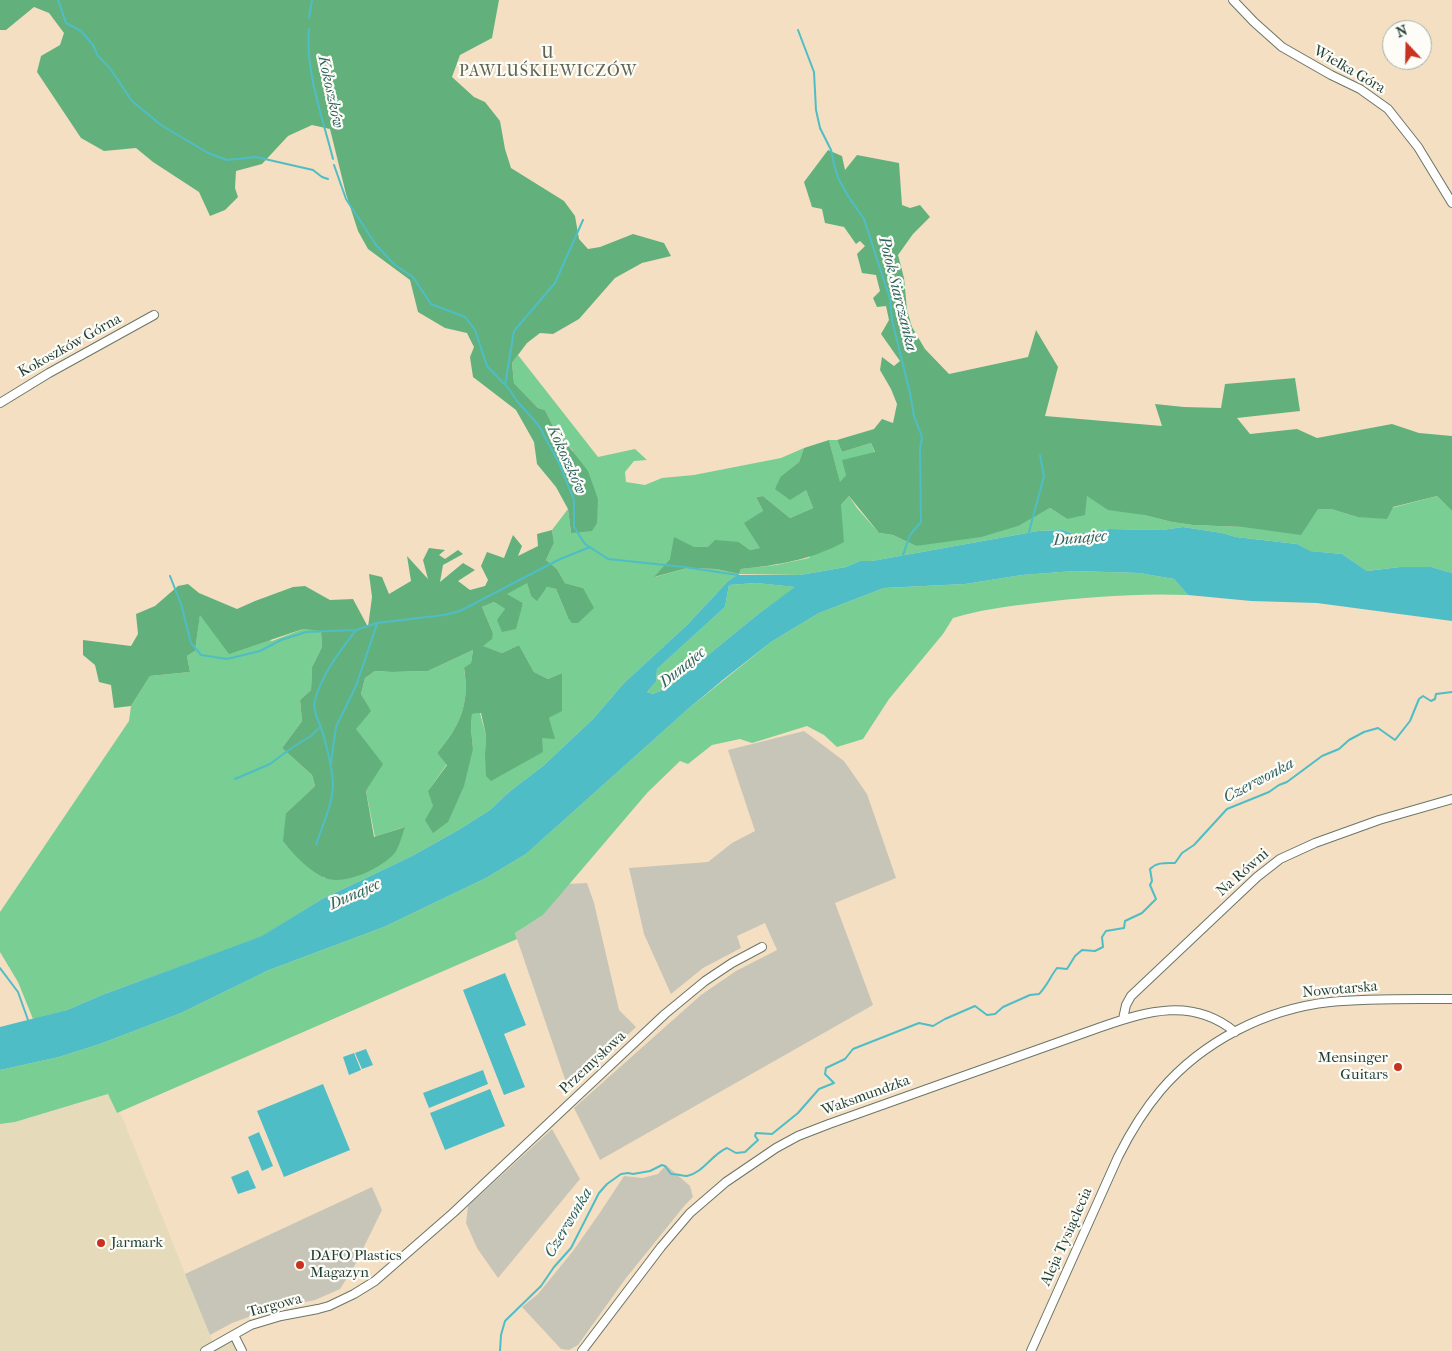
<!DOCTYPE html>
<meta charset="utf-8">
<style>
body{margin:0}
#map{position:relative;width:1452px;height:1351px;overflow:hidden;background:#f4dfc3;font-family:"IM FELL French Canon",serif}
canvas{display:block}
.north{position:absolute;left:1382px;top:20px;width:50px;height:50px;box-sizing:border-box;background:#fdfcf7;border:1px solid #a4b0a9;border-radius:50%;rotate:339deg;font-size:14px;font-weight:700;line-height:20px;text-align:center;color:#1f3d34}
.north::after{content:'';display:block;margin:auto;width:18px;height:22px;background:#c8321e;clip-path:polygon(50% 0,100% 100%,50% 72%,0 100%)}
</style>
<div id="map">
<canvas width="1452" height="1351"></canvas>
<div class="north">N</div>
</div>
<script>
const context = document.querySelector('canvas').getContext('2d');
context.lineJoin = 'round';
function fillPath(path, color) { context.fillStyle = color; context.fill(path, 'evenodd'); }
function strokePath(path, color, width, dash) { context.strokeStyle = color; context.lineWidth = width; context.lineCap = dash ? 'butt' : 'round'; context.setLineDash(dash || []); context.stroke(path); }
function write(font, color, halo, rows, align = 'center') {
  context.font = font + ' "IM FELL French Canon",serif'; context.lineWidth = 4.5; context.setLineDash([]); context.textBaseline = 'middle'; context.strokeStyle = halo; context.fillStyle = color; for (const [text, x, y, turn = 0] of rows) {
    context.save(); context.translate(x, y); context.rotate((+turn || 0) * Math.PI / 180); context.textAlign = isNaN(turn) ? turn : align; if (halo) context.strokeText(text, 0, 0); context.fillText(text, 0, 0); context.restore();
  }
}
fillPath(new Path2D(`
 M 109,1094 L 117,1113 L 120,1112 L 216,1350 L 233,1340 L 238,1351 L 0,1351 L 0,1124 L 15,1122 Z`), '#e5dbba');
fillPath(new Path2D(`
 M 804,731 L 844,761 L 867,794 L 896,878 L 835,903 L 873,1005 L 600,1160 L 574,1108 L 701,995 L 736,971 L 777,950 L 765,923 L 737,936 L 741,948 L 703,968 L 671,994 L 644,934 L 629,868 L 708,862 L 732,843 L 755,831 L 728,750 Z
 M 587,883 L 594,903 L 619,1010 L 636,1027 L 569,1091 L 515,933 L 543,915 L 568,884 Z
 M 552,1129 L 580,1179 L 498,1278 L 477,1248 L 466,1223 L 468,1206 Z
 M 666,1165 L 690,1186 L 693,1197 L 685,1205 L 626,1278 L 578,1345 L 569,1350 L 561,1349 L 522,1307 L 538,1294 L 573,1251 L 599,1214 L 624,1176 L 642,1178 L 658,1174 Z
 M 372,1187 L 382,1210 L 354,1267 L 340,1289 L 315,1300 L 271,1309 L 232,1323 L 210,1335 L 185,1274 Z`), '#c7c5b8');
fillPath(new Path2D(`
 M 518,355 L 598,457 L 635,449 L 647,460 L 634,461 L 625,472 L 626,482 L 645,485 L 662,478 L 694,475 L 781,458 L 804,448 L 799,462 L 781,476 L 806,490 L 813,508 L 790,518 L 763,496 L 756,497 L 763,511 L 761,548 L 750,550 L 739,542 L 708,547 L 694,547 L 670,559 L 655,577 L 687,568 L 716,569 L 739,574 L 741,569 L 776,565 L 809,558 L 841,505 L 849,496 L 857,508 L 879,533 L 893,535 L 916,546 L 1039,514 L 1050,508 L 1067,519 L 1087,496 L 1144,515 L 1172,522 L 1193,525 L 1243,527 L 1317,509 L 1331,509 L 1357,517 L 1437,496 L 1452,511 L 1452,573 L 1431,567 L 1400,567 L 1367,571 L 1342,554 L 1309,551 L 1297,544 L 1236,537 L 1222,533 L 1183,527 L 1162,530 L 1110,529 L 1074,534 L 1063,530 L 1038,531 L 933,550 L 872,561 L 860,561 L 846,567 L 800,575 L 739,574 L 728,581 L 687,625 L 624,683 L 593,719 L 543,766 L 509,792 L 490,810 L 460,829 L 412,856 L 322,899 L 263,936 L 102,995 L 67,1010 L 33,1019 L 18,982 L 0,952 L 0,912 L 129,721 L 131,706 L 150,676 L 190,672 L 187,656 L 195,651 L 200,614 L 272,641 L 303,629 L 321,630 L 322,647 L 312,667 L 311,690 L 300,700 L 302,721 L 282,748 L 312,775 L 315,786 L 286,813 L 324,878 L 404,827 L 375,837 L 366,791 L 382,764 L 355,729 L 370,711 L 361,694 L 365,678 L 375,671 L 392,672 L 428,671 L 473,650 L 471,663 L 464,669 C 470,704 460,726 437,753 L 447,764 L 428,791 L 473,749 L 471,728 L 472,714 L 480,713 L 486,735 L 485,753 L 542,737 L 549,718 L 562,710 L 562,673 L 548,679 L 534,672 L 519,645 L 502,653 L 482,646 L 493,633 L 482,607 L 494,602 L 505,609 L 520,611 L 523,603 L 506,594 L 527,582 L 531,596 L 548,587 L 556,589 L 568,618 L 583,588 L 565,583 L 557,569 L 546,560 L 554,543 L 552,530 L 568,509 L 571,533 L 573,451 L 553,426 L 545,410 L 538,408 L 514,383 L 512,363 Z
 M 829,440 L 837,440 L 842,452 L 871,443 L 875,453 L 846,475 L 840,483 Z
 M 1074,571 L 1139,573 L 1174,579 L 1188,595 C 1137,593 1086,597 1036,603 C 1008,606 979,610 953,618 L 943,634 L 889,699 L 863,739 L 837,747 L 824,735 L 807,726 L 752,743 L 740,739 L 712,745 L 688,764 L 680,761 L 647,793 L 543,915 L 515,933 L 517,939 L 117,1113 L 108,1094 L 15,1122 L 0,1124 L 0,1070 L 59,1057 L 100,1044 L 181,1013 L 269,970 L 384,927 L 486,878 L 526,854 L 688,709 L 771,642 L 819,613 L 884,588 L 965,584 L 1022,575 Z
 M 756,583 L 796,587 L 757,615 L 669,687 L 653,694 L 647,692 L 656,682 L 657,669 L 725,607 L 729,585 Z`), '#78ce93');
fillPath(new Path2D(`
 M 0,0 L 499,0 L 492,38 L 460,55 L 452,77 L 474,97 L 485,102 L 500,121 L 505,149 L 511,168 L 564,201 L 575,216 L 579,239 L 588,249 L 600,247 L 633,234 L 664,243 L 671,256 L 642,263 L 615,278 L 579,319 L 553,334 L 540,333 L 527,343 L 512,363 L 514,383 L 538,408 L 545,410 L 553,426 L 588,471 L 598,499 L 597,523 L 592,531 L 571,533 L 568,509 L 556,487 L 537,464 L 534,442 L 516,410 L 473,377 L 470,357 L 474,347 L 467,333 L 445,328 L 418,312 L 410,280 L 368,249 L 358,231 L 346,194 L 330,129 L 312,125 L 288,136 L 262,164 L 236,171 L 235,188 L 238,197 L 225,210 L 210,216 L 199,192 L 153,162 L 136,148 L 104,151 L 81,138 L 37,72 L 41,56 L 60,45 L 64,33 L 49,13 L 34,7 L 6,30 L 0,30 Z
 M 828,150 L 842,156 L 845,170 L 857,155 L 899,163 L 902,205 L 910,208 L 920,205 L 930,217 L 913,234 L 898,255 L 904,278 L 907,310 L 912,327 L 925,349 L 949,374 L 1028,357 L 1036,330 L 1058,367 L 1045,416 L 1162,426 L 1155,404 L 1184,407 L 1221,408 L 1225,384 L 1295,378 L 1300,411 L 1237,418 L 1250,434 L 1297,429 L 1317,438 L 1392,424 L 1419,433 L 1452,436 L 1452,511 L 1437,496 L 1393,507 L 1387,519 L 1357,517 L 1331,509 L 1318,509 L 1301,535 L 1243,527 L 1193,525 L 1172,522 L 1144,515 L 1108,510 L 1087,496 L 1085,515 L 1067,519 L 1050,508 L 1018,526 L 981,537 L 916,546 L 893,535 L 879,533 L 849,496 L 841,505 L 844,542 C 811,560 778,565 741,569 L 739,574 L 716,569 L 687,568 L 654,577 L 670,559 L 674,537 L 694,547 L 708,547 L 715,540 L 739,542 L 750,550 L 760,548 L 744,523 L 763,511 L 756,497 L 763,496 L 790,518 L 813,508 L 806,490 L 790,500 L 775,489 L 781,476 L 799,462 L 804,448 L 829,440 L 840,482 L 846,475 L 842,460 L 875,452 L 871,443 L 842,452 L 837,440 L 874,429 L 882,419 L 893,423 L 897,404 L 891,389 L 880,370 L 882,357 L 894,366 L 900,361 L 881,334 L 889,320 L 886,306 L 877,307 L 873,298 L 880,291 L 876,275 L 862,273 L 857,254 L 865,246 L 860,241 L 856,244 L 844,227 L 825,223 L 822,209 L 812,207 L 804,182 Z
 M 552,530 L 554,543 L 546,560 L 557,569 L 565,583 L 583,588 L 594,608 L 578,623 L 572,623 L 568,618 L 556,589 L 547,587 L 537,601 L 531,596 L 527,583 L 507,594 L 523,603 L 516,629 L 502,632 L 497,620 L 505,609 L 494,602 L 482,607 L 493,633 L 492,639 L 483,646 L 502,653 L 519,645 L 534,672 L 548,679 L 562,673 L 562,711 L 549,718 L 555,739 L 542,738 L 543,752 L 491,781 L 486,776 L 485,753 L 486,735 L 481,713 L 472,714 L 471,728 L 473,749 L 464,786 L 448,822 L 433,833 L 425,820 L 433,806 L 428,791 L 447,765 L 437,753 C 460,726 470,704 464,668 L 471,663 L 473,650 L 428,671 L 392,672 L 375,671 L 365,678 L 361,694 L 371,711 L 356,729 L 383,764 L 366,791 L 374,837 L 405,827 C 402,835 399,849 393,855 C 379,869 343,887 323,877 C 307,869 294,855 283,841 L 286,813 L 315,786 L 312,775 L 282,748 L 302,721 L 300,700 L 311,690 L 312,667 L 322,647 L 321,631 L 303,629 L 229,654 L 200,615 L 195,651 L 187,656 L 190,672 L 150,676 L 131,706 L 114,708 L 111,685 L 99,682 L 95,665 L 83,655 L 83,640 L 131,646 L 138,634 L 136,614 L 155,606 L 178,586 L 188,584 L 199,593 L 237,609 L 255,601 L 293,587 L 305,586 L 330,600 L 353,599 L 368,627 L 372,597 L 369,574 L 382,577 L 389,594 L 411,581 L 407,556 L 428,579 L 423,560 L 429,548 L 445,550 L 439,555 L 445,559 L 458,550 L 463,554 L 443,565 L 440,582 L 463,563 L 475,570 L 458,581 L 470,590 L 485,586 L 488,580 L 481,566 L 487,552 L 504,558 L 513,535 L 522,546 L 518,556 L 538,546 L 537,534 Z`), '#62b17d');
fillPath(new Path2D(`
 M 1183,527 L 1222,533 L 1236,537 L 1297,544 L 1310,551 L 1342,554 L 1367,571 L 1400,567 L 1431,567 L 1452,573 L 1452,621 L 1317,603 L 1251,601 L 1188,595 L 1174,579 L 1139,573 L 1074,571 L 1022,575 L 965,584 L 884,588 L 819,613 L 771,642 L 724,679 L 688,709 L 526,854 L 486,878 L 384,927 L 269,970 L 181,1013 L 100,1044 L 59,1057 L 0,1070 L 0,1027 L 67,1010 L 102,995 L 262,936 L 322,899 L 412,856 L 460,829 L 490,810 L 509,792 L 543,766 L 593,719 L 624,683 L 687,625 L 728,581 L 737,575 L 800,575 L 846,567 L 860,561 L 872,561 L 933,550 L 1038,531 L 1063,530 L 1074,534 L 1110,529 L 1162,530 ZM 756,583 L 795,587 L 757,615 L 669,687 L 653,694 L 647,692 L 656,682 L 657,669 L 725,607 L 729,585 Z
 M 505,973 L 526,1025 L 504,1034 L 525,1087 L 504,1095 L 463,990 Z
 M 366,1049 L 373,1065 L 362,1069 L 355,1053 Z
 M 354,1053 L 361,1070 L 349,1075 L 343,1057 Z
 M 483,1070 L 488,1084 L 429,1108 L 423,1093 Z
 M 323,1084 L 350,1150 L 284,1177 L 257,1111 Z
 M 490,1089 L 505,1126 L 445,1150 L 430,1113 Z
 M 259,1132 L 273,1166 L 262,1171 L 248,1137 Z
 M 248,1170 L 256,1188 L 238,1194 L 231,1177 Z`), '#4fbdc5');
strokePath(new Path2D(`
 M 58,0 L 66,23 L 81,31 L 93,45 L 98,56 L 109,67 L 132,101 L 161,125 L 208,153 L 227,160 L 256,157 L 313,170 L 322,177 L 328,179
 M 309,18 L 312,0
 M 309,29 C 305,71 323,119 333,159
 M 798,30 L 814,72 L 816,110 L 820,128 L 831,150 L 834,164 L 838,178 L 848,196 L 864,219 L 890,299 L 892,320 L 910,393 L 914,416 L 922,437 L 920,449 L 921,522 L 910,535 L 903,555
 M 334,165 L 346,199 L 376,245 L 395,265 L 413,277 L 431,304 L 465,317 L 475,330 L 487,366 L 509,389 L 517,401 L 539,426 L 559,463 L 574,500 L 574,527 L 585,544 L 608,559 L 684,567 L 738,575
 M 505,385 L 514,331 L 555,283 L 583,220
 M 1029,532 L 1044,476 L 1040,455
 M 170,576 L 181,604 L 191,643 L 201,655 L 227,659 L 260,651 L 281,640 L 306,632 L 356,630 L 377,623 L 444,615 L 460,611 L 558,560 L 590,547
 M 331,763 L 336,727 L 356,686 L 377,624
 M 235,779 L 270,764 L 290,749 L 311,736 L 321,726
 M 316,845 C 322,826 332,806 333,786 C 333,770 328,752 324,737 C 321,725 312,711 315,700 C 322,674 340,651 356,630
 M 0,968 L 18,992 L 28,1020
 M 500,1351 L 501,1335 L 505,1321 L 541,1286 L 554,1267 L 571,1248 L 599,1193 L 607,1184 L 621,1174 L 628,1173 L 633,1174 L 650,1171 L 662,1165 L 665,1166 L 671,1174 C 676,1174 683,1176 687,1176 C 703,1173 712,1154 727,1148 L 736,1153 L 745,1152 L 758,1140 L 755,1136 L 756,1133 L 772,1134 L 798,1113 L 819,1089 L 834,1083 L 825,1074 L 826,1068 L 845,1059 L 853,1049 L 919,1023 L 933,1026 L 945,1019 L 975,1006 L 987,1015 L 995,1014 L 1003,1007 L 1030,995 L 1039,994 C 1047,986 1050,977 1057,968 L 1067,969 L 1075,956 L 1082,950 L 1095,951 L 1103,947 L 1102,937 L 1106,931 L 1124,928 L 1125,921 L 1142,913 L 1156,899 L 1150,885 L 1152,881 L 1150,869 C 1157,862 1165,863 1175,863 L 1182,853 L 1194,845 L 1227,809 L 1269,792 L 1279,785 L 1287,782 L 1322,756 L 1339,749 L 1349,740 L 1364,732 L 1378,728 L 1395,740 L 1410,721 L 1419,699 L 1423,696 L 1431,701 L 1435,699 L 1436,694 L 1452,692`), '#4fbdc5', 2);
const minor = new Path2D(`
 M 1233,0 L 1254,22 L 1282,47 L 1331,75 L 1360,89 L 1388,109 L 1418,147 L 1452,203
 M 0,403 L 49,373 L 154,315
 M 1123,1019 L 1126,1005 L 1131,996 L 1257,877 L 1280,859 L 1315,843 L 1379,820 L 1452,799
 M 234,1335 L 242,1351
 M 205,1351 L 251,1325 L 281,1316 L 318,1309 L 329,1306 L 354,1294 L 375,1281 L 453,1213 L 665,1014 L 705,981 L 732,963 L 762,947
 M 582,1351 L 661,1247 L 690,1213 L 726,1182 L 776,1148 L 798,1136 L 829,1124 L 1101,1027 C 1147,1011 1193,997 1235,1032
 M 1031,1351 L 1118,1157 C 1130,1133 1144,1110 1161,1090 C 1203,1041 1266,1009 1330,1002 C 1370,998 1412,999 1452,999`);
strokePath(minor, '#6a7666', 10);
strokePath(minor, '#fff', 8);
for (const [x, y, r, color] of [
 [1398,1067,5,"#c8321e"],
 [101,1243,5,"#c8321e"],
 [300,1265,5,"#c8321e"]
]) { const dot = new Path2D(); dot.arc(x, y, r, 0, 2 * Math.PI); context.fillStyle = color; context.fill(dot); strokePath(dot, '#fdfcf7', 2); }
write('15px', '#1f3d34', '#fdfcf7', [
 ["Wielka Góra",1349,70,30],
 ["Kokoszków Górna",70,346,-29],
 ["Na Równi",1243,873,-41],
 ["Nowotarska",1340,990,-5],
 ["Przemysłowa",593,1063,-43],
 ["Waksmundzka",866,1096,-20],
 ["Aleja Tysiąclecia",1067,1237,-66],
 ["Targowa",275,1306,-15]
]);
write('15px', '#1f3d34', '#fdfcf7', [
 ["Mensinger",1388,1058,"right"],
 ["Guitars",1388,1075,"right"],
 ["Jarmark",111,1243],
 ["DAFO Plastics",310,1256],
 ["Magazyn",310,1273]
], 'left');
context.letterSpacing = '1px';
write('16px', '#5e6452', '#fdfcf7', [
 ["U",548,54],
 ["PAWLUŚKIEWICZÓW",548,72]
]);
context.letterSpacing = '0px';
write('italic 16px', '#2d6360', '#fdfcf7', [
 ["Kokoszków",330,92,78],
 ["Potok Siarczanka",897,294,76],
 ["Kokoszków",566,460,66],
 ["Dunajec",1080,539,-5],
 ["Dunajec",683,668,-39],
 ["Czerwonka",1259,781,-28],
 ["Dunajec",355,895,-24],
 ["Czerwonka",569,1223,-59]
]);
</script>
